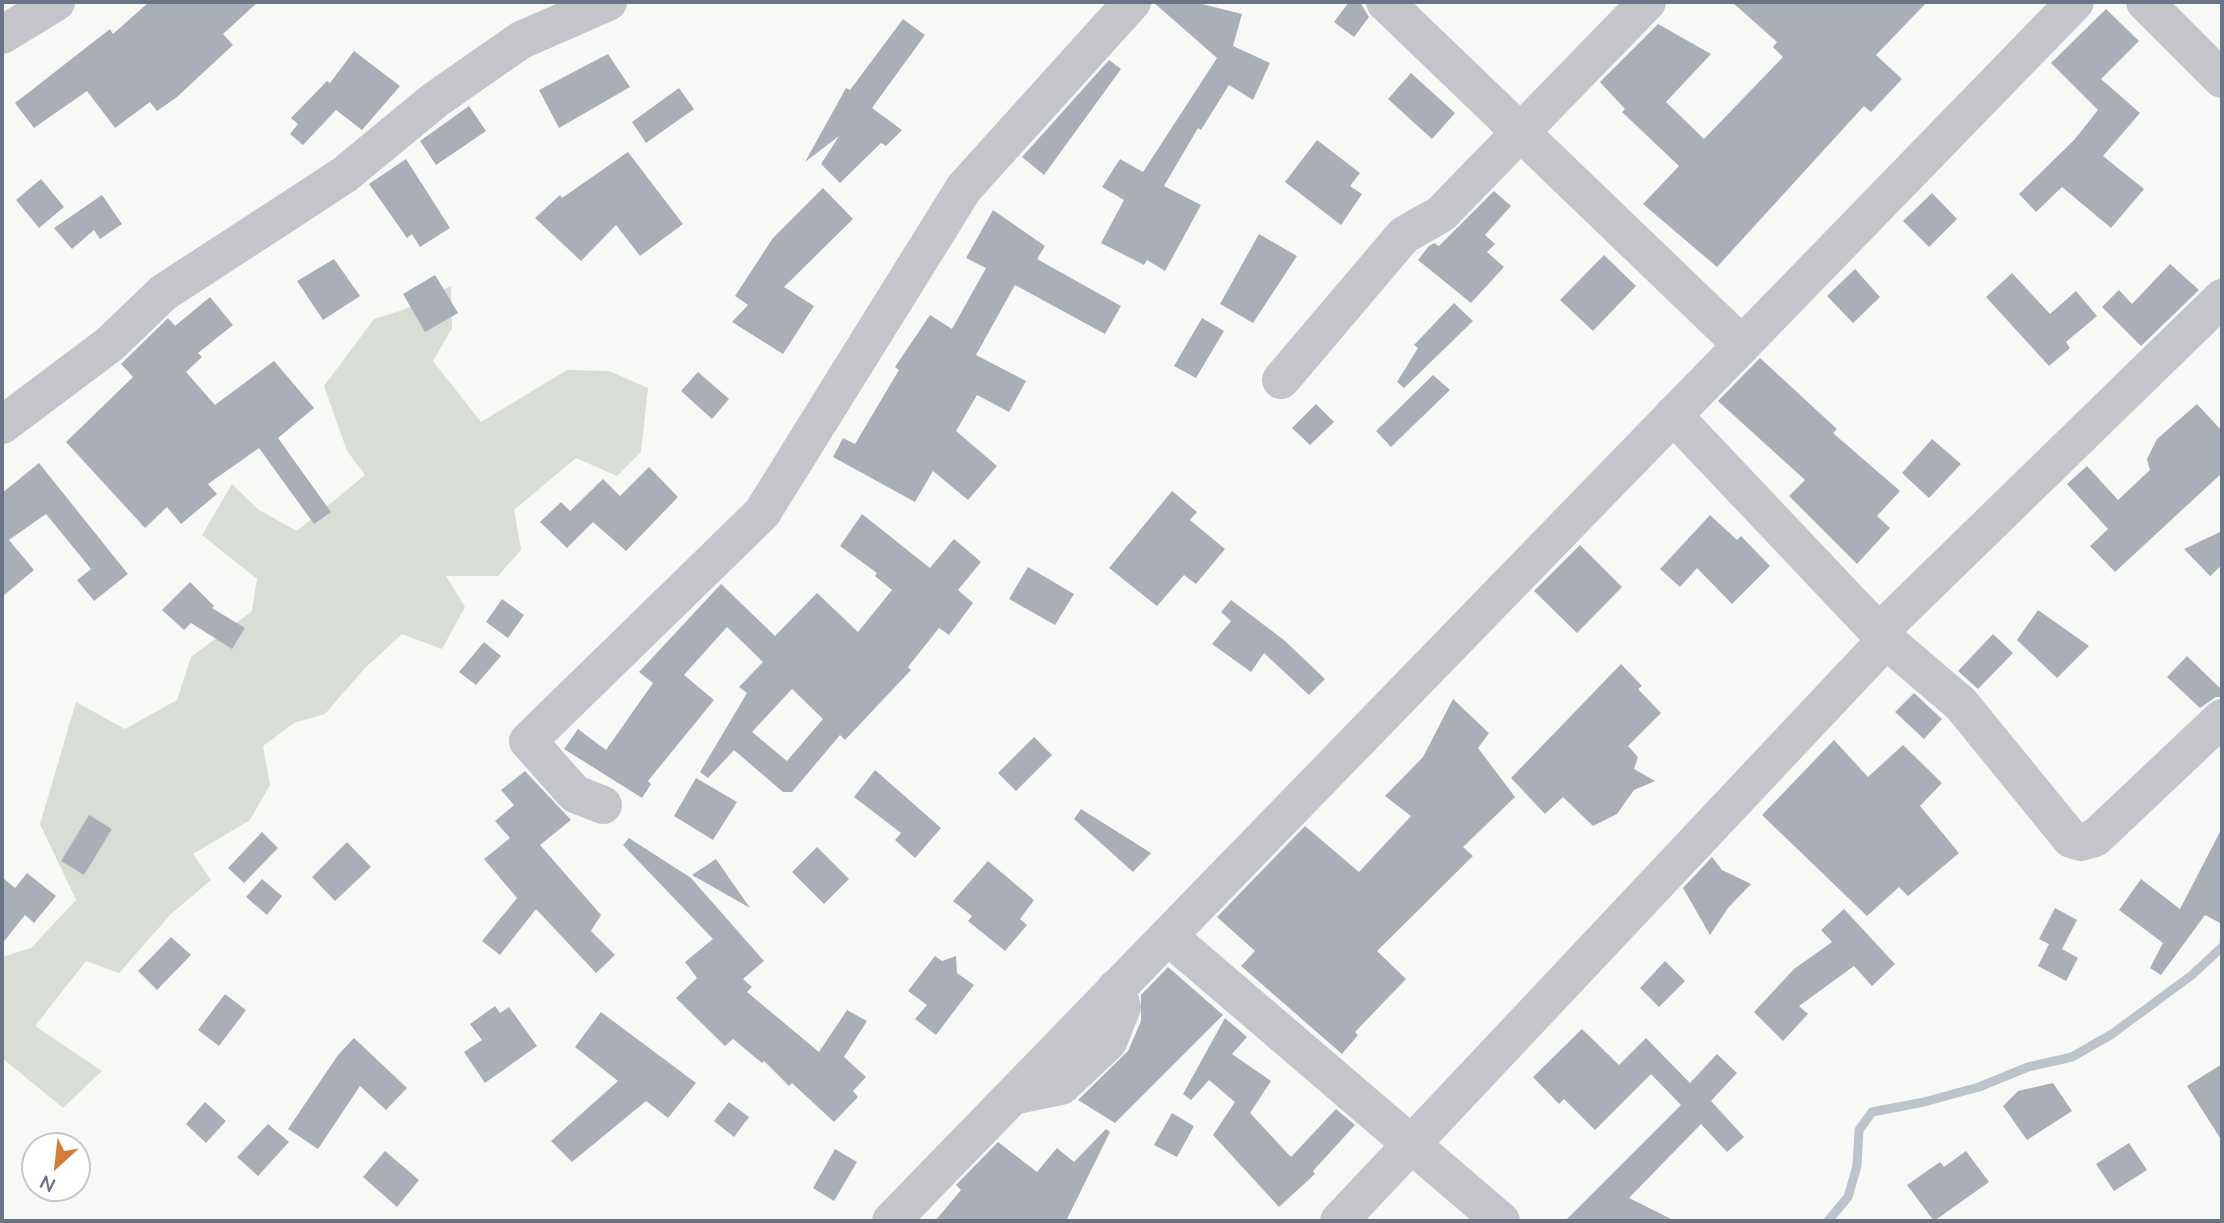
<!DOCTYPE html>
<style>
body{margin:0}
#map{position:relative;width:2224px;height:1223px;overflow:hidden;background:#f8f9f7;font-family:Mulish,sans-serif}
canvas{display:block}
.frame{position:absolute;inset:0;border:4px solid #6a7485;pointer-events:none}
.north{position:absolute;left:21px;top:1132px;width:70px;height:70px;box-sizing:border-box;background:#fff;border:2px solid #c3c7ce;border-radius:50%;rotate:207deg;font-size:19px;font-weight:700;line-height:28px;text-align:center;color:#6a7485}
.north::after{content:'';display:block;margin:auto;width:24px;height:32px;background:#d67c39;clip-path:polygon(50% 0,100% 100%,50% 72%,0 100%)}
</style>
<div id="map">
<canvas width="2224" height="1223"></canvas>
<div class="frame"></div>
<div class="north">N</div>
</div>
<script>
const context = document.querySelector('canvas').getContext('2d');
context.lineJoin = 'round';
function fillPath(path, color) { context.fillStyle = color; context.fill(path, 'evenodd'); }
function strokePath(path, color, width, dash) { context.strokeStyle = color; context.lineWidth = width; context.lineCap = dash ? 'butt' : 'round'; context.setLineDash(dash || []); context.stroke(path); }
fillPath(new Path2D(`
 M 451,286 L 452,328 L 433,361 L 481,422 L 567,370 L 609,371 L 648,388 L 641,452 L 617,476 L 576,458 L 514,510 L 521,550 L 498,576 L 446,576 L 465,607 L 442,649 L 402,634 L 365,668 L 325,714 L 294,723 L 263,746 L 270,785 L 250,820 L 193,854 L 211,880 L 171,914 L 119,973 L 86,961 L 35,1026 L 102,1071 L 63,1108 L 2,1058 L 2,957 L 31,948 L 76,900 L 40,824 L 76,702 L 125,729 L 177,700 L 191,657 L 252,611 L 257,579 L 202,535 L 232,484 L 259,510 L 297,531 L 365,475 L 347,451 L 324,386 L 374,319 L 403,310 Z`), '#d8ddd6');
strokePath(new Path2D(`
 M 1828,1221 L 1848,1197 L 1857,1166 L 1859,1130 L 1872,1112 L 1924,1102 L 1979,1087 L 2028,1067 L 2072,1057 L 2112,1034 L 2192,975 L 2222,947`), '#bcc3ca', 9);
fillPath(new Path2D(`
 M 149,2 L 258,2 L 223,34 L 233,45 L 177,97 L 157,111 L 150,102 L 115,128 L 87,91 L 34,128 L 15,103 L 110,29 L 113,34 Z
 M 1153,2 L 1194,2 L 1242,14 L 1233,46 L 1270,63 L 1253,100 L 1229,85 L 1201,130 L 1198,128 L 1164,186 L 1201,205 L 1165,271 L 1147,260 L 1144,265 L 1101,243 L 1124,200 L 1102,187 L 1120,159 L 1143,172 L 1217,58 Z
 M 1349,2 L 1360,2 L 1369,17 L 1354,37 L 1334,22 Z
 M 1732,2 L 1927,2 L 1876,55 L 1902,79 L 1871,112 L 1864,106 L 1717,267 L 1643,204 L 1679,166 L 1622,112 L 1625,109 L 1600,82 L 1658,24 L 1711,54 L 1666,102 L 1704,139 L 1783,57 L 1773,47 L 1777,42 Z
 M 2106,9 L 2139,41 L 2101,79 L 2140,113 L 2103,156 L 2144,189 L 2111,228 L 2062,187 L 2036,212 L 2019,194 L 2074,140 L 2098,110 L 2051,63 Z
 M 903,19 L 925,35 L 872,108 L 902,130 L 886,146 L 881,143 L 840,183 L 821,164 L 839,136 L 805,162 L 846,88 L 850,90 Z
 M 354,51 L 400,86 L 362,130 L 336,110 L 303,145 L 290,134 L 298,124 L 291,118 L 327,81 L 330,83 Z
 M 608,54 L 630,87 L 559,128 L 539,90 Z
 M 1109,60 L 1121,69 L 1044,175 L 1022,157 Z
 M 1411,73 L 1455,113 L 1432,139 L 1388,99 Z
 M 679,88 L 694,109 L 646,143 L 632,122 Z
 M 469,106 L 486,131 L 436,165 L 420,141 Z
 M 1317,140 L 1360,173 L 1350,186 L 1362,194 L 1341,225 L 1285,182 Z
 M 628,152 L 683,224 L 640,256 L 616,225 L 581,261 L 535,218 L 560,195 L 562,198 Z
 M 406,159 L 450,228 L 420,247 L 412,234 L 407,238 L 369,184 Z
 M 41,179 L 64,207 L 39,228 L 16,200 Z
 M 823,188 L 853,219 L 784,287 L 814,306 L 783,354 L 732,322 L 748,305 L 735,296 L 773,238 Z
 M 1494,191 L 1511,206 L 1485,235 L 1495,244 L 1487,252 L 1504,267 L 1471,303 L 1418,260 L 1428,247 L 1434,243 L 1439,246 Z
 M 1932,193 L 1957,219 L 1929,247 L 1903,221 Z
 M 102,195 L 122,224 L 100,239 L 94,230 L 72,249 L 54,228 Z
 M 993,210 L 1045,246 L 1037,259 L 1121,306 L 1105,334 L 1015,285 L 976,355 L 1026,381 L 1009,412 L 977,395 L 956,431 L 997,466 L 968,500 L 933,471 L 915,502 L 833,457 L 843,438 L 855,444 L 899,370 L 895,367 L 930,315 L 952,329 L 986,268 L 966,258 Z
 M 1259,234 L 1297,256 L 1253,323 L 1220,304 Z
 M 1604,255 L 1636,286 L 1593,331 L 1560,300 Z
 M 334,259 L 360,296 L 323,320 L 297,281 Z
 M 2170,264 L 2199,290 L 2141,346 L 2102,307 L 2119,290 L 2132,304 Z
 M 1855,269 L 1880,297 L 1853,323 L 1827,296 Z
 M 2012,273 L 2050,314 L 2076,291 L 2097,316 L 2066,342 L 2070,348 L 2049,366 L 1986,297 Z
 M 435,275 L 458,313 L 425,332 L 403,294 Z
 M 210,297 L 233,325 L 198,353 L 202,357 L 186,372 L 215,405 L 274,361 L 298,389 L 314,408 L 278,438 L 331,512 L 314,524 L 259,448 L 208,484 L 217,494 L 181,524 L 167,507 L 145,528 L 66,442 L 133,377 L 121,364 L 168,318 L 175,326 Z
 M 1454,303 L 1473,321 L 1404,388 L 1397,382 L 1418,348 L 1414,345 Z
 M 1202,318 L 1224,331 L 1196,378 L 1174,366 Z
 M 1760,358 L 1837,429 L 1833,433 L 1900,491 L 1877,516 L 1890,528 L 1857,564 L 1789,496 L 1805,480 L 1718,401 Z
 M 698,372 L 729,399 L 712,419 L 681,391 Z
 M 1433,375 L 1450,390 L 1391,447 L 1376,431 Z
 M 1316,404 L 1334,422 L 1310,445 L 1292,428 Z
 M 2197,404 L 2222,431 L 2222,473 L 2115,572 L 2090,546 L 2108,529 L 2067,484 L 2087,466 L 2118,500 L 2150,470 L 2147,459 L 2157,439 Z
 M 1932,439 L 1961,464 L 1929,498 L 1902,473 Z
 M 39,463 L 128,574 L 94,601 L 77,580 L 91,569 L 46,514 L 9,540 L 34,570 L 2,597 L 2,493 Z
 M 649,467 L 678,497 L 626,551 L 593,522 L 567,548 L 540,522 L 561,502 L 570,511 L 603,479 L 620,496 Z
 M 1172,491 L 1197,512 L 1190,520 L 1225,549 L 1196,584 L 1184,575 L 1157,606 L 1109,568 Z
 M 862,514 L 930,568 L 954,539 L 981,562 L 958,590 L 973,603 L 949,635 L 939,628 L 908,667 L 911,670 L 845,740 L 840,735 L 792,792 L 783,792 L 734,750 L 708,778 L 700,772 L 747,693 L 739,687 L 763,662 L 727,627 L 684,675 L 714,700 L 648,781 L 651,784 L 642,798 L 564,749 L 578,729 L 606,750 L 653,683 L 639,672 L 721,584 L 775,636 L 817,593 L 858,632 L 892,590 L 875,576 L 877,573 L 840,546 ZM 792,689 L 823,719 L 787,761 L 752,732 Z
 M 1710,515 L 1737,540 L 1741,536 L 1770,566 L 1732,604 L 1697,568 L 1680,587 L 1660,569 Z
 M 2222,531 L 2222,565 L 2210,576 L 2184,549 Z
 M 1580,545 L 1622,587 L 1577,633 L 1534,591 Z
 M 1028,567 L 1074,594 L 1055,625 L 1009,599 Z
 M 190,582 L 214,606 L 212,608 L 245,628 L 232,649 L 191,623 L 184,630 L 162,610 Z
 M 502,599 L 524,615 L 508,638 L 486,622 Z
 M 1231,600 L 1284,640 L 1325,679 L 1309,695 L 1264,653 L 1251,672 L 1212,644 L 1231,621 L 1221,612 Z
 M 2038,610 L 2089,646 L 2057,678 L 2017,640 Z
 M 1993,634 L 2013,653 L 1978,689 L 1958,671 Z
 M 484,642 L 501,656 L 476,685 L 459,672 Z
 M 2187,656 L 2222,690 L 2222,697 L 2216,697 L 2200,708 L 2167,677 Z
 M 1621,664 L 1642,686 L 1638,689 L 1661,713 L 1628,746 L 1638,757 L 1634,769 L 1655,781 L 1634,790 L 1617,814 L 1593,826 L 1563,797 L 1545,814 L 1511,778 Z
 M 1914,693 L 1942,719 L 1924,739 L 1895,712 Z
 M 1453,699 L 1489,733 L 1478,748 L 1515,797 L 1463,847 L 1473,856 L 1377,951 L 1406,979 L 1355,1032 L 1358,1035 L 1342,1054 L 1241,966 L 1255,951 L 1217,917 L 1305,826 L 1359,872 L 1411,816 L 1385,796 L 1423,757 Z
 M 1034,737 L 1052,755 L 1016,791 L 998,773 Z
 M 1834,740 L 1868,777 L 1903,745 L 1942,783 L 1920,806 L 1959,853 L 1908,896 L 1899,887 L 1867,916 L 1762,815 Z
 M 875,770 L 941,828 L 915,858 L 895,840 L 901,833 L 854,797 Z
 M 525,771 L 571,820 L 540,845 L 601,915 L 591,931 L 615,955 L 596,973 L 536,909 L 500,955 L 482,941 L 517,898 L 484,859 L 510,838 L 495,821 L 514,805 L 501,790 Z
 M 696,778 L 737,802 L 713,840 L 674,816 Z
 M 1081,809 L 1151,853 L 1133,872 L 1074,819 Z
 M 89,815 L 112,829 L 84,875 L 61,861 Z
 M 2222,828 L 2222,924 L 2205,915 L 2161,975 L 2150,968 L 2163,943 L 2119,910 L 2141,879 L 2180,909 Z
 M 262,832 L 278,848 L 244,883 L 228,868 Z
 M 629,838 L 691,878 L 764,961 L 743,979 L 752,987 L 747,992 L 819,1052 L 847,1010 L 867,1021 L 844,1057 L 866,1077 L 853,1091 L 858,1097 L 834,1122 L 792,1083 L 789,1086 L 764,1061 L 762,1063 L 733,1039 L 725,1046 L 676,998 L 697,978 L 685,962 L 713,939 L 623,845 Z
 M 347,842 L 371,867 L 335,901 L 312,877 Z
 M 817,847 L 849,879 L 824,904 L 792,872 Z
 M 1712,857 L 1722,870 L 1751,884 L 1728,908 L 1710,935 L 1683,888 Z
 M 716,859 L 750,908 L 692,875 Z
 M 988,861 L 1034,900 L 1020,919 L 1027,925 L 1005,951 L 968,921 L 972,916 L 953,901 Z
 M 27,873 L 56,896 L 34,923 L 25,915 L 2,944 L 2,877 L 15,888 Z
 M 262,879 L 282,896 L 267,915 L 246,897 Z
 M 2055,908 L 2077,920 L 2062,949 L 2078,958 L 2066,981 L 2038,966 L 2049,944 L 2039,939 Z
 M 1844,909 L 1895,964 L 1872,986 L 1854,966 L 1799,1006 L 1808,1014 L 1783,1041 L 1754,1012 L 1794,969 L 1832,942 L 1821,930 Z
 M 171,937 L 191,955 L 157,990 L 138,971 Z
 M 935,956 L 942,961 L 956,956 L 957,973 L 974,985 L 936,1035 L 915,1019 L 927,1005 L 908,991 Z
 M 1665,961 L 1685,981 L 1659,1007 L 1640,988 Z
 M 1168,967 L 1223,1015 L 1115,1123 L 1078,1100 L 1128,1051 L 1141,1021 L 1141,995 Z
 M 225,994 L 246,1010 L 219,1046 L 198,1030 Z
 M 495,1006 L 500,1013 L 509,1007 L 537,1046 L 485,1083 L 464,1052 L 482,1040 L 470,1024 Z
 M 601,1012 L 696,1083 L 668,1118 L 646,1101 L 572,1162 L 551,1141 L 618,1081 L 575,1047 Z
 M 1225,1018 L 1247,1037 L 1232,1054 L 1271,1081 L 1250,1113 L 1291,1157 L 1336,1109 L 1355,1125 L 1313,1171 L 1315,1174 L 1279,1207 L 1213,1135 L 1235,1102 L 1209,1080 L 1191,1100 L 1183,1094 Z
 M 1582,1029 L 1619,1065 L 1646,1038 L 1690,1083 L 1717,1054 L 1737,1073 L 1711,1101 L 1744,1137 L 1727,1152 L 1701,1124 L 1629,1198 L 1675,1221 L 1565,1221 L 1681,1105 L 1651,1074 L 1595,1130 L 1564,1099 L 1559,1104 L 1533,1077 Z
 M 354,1038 L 407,1088 L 386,1110 L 360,1086 L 318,1149 L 288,1129 L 338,1055 Z
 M 2222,1064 L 2222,1141 L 2187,1086 Z
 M 2053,1083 L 2072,1111 L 2027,1140 L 2003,1106 L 2018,1091 Z
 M 205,1102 L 226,1121 L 206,1143 L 186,1124 Z
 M 729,1102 L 749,1117 L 734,1137 L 714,1121 Z
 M 1172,1113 L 1194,1126 L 1177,1157 L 1154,1145 Z
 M 268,1124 L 289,1142 L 258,1176 L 237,1157 Z
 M 1106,1129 L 1110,1132 L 1066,1221 L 935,1221 L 961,1190 L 956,1185 L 998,1142 L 1037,1172 L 1057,1148 L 1074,1162 Z
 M 2129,1143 L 2147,1170 L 2114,1191 L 2096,1164 Z
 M 835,1149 L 857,1162 L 834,1201 L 813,1188 Z
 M 385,1151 L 419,1180 L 397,1207 L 363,1177 Z
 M 1966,1151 L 1989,1182 L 1934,1221 L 1907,1185 L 1940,1162 L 1944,1167 Z`), '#aaafb7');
strokePath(new Path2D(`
 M 1385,2 L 1742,345
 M 2145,2 L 2222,79
 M 2,35 L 56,2
 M 1281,380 L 1404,235 L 1441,214 L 1647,2
 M 1673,415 L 1886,640 L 1961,704 L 2071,839 L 2081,842 L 2095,838 L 2222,718
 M 2,425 L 110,344 L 163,293 L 344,175 L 435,100 L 521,40 L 608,2
 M 1880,631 L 2222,298
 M 603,805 L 575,794 L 528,741 L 762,513 L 964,188 L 1132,2
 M 1168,936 L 1501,1221
 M 1013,1096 L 1061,1086 L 1108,1042 L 1122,1007 L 1116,988
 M 891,1221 L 2075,2
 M 1339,1221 L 1886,640`), '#c3c5ca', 38);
</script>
